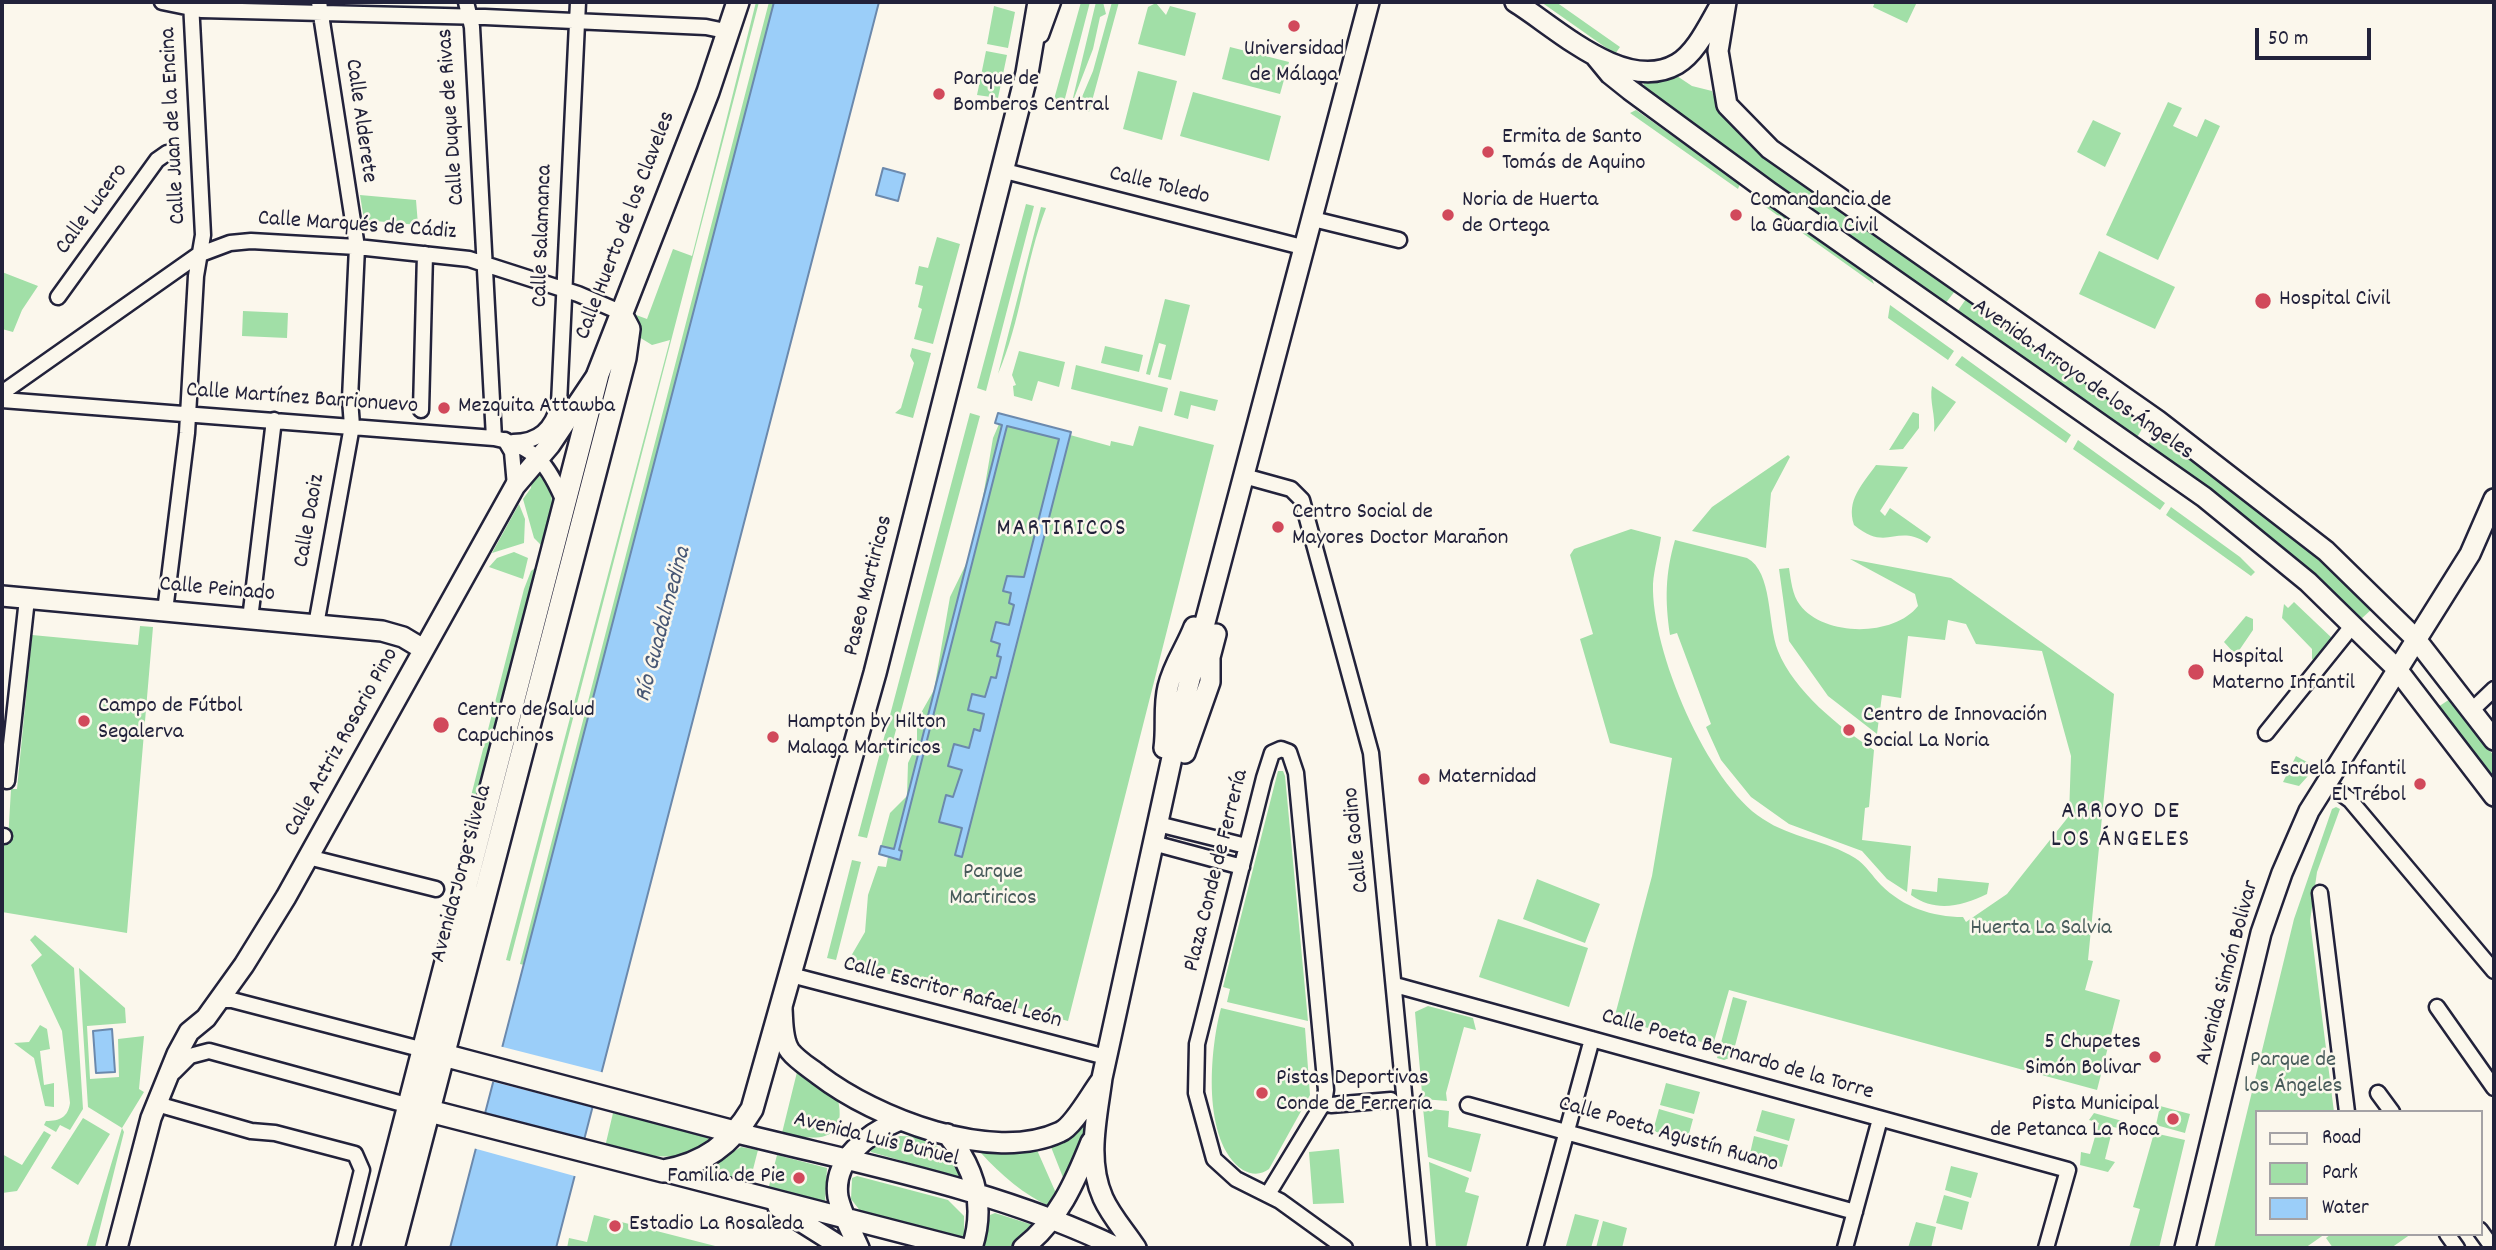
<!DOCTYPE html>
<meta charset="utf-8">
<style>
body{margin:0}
#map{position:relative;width:2496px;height:1250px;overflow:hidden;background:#fbf7ec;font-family:Dekko,sans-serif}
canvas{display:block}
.frame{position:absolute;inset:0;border:4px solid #22223b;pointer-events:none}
.legend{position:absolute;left:2255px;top:1110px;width:228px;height:126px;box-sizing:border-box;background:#fbf7ec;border:2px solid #a4a2a5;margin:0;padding:9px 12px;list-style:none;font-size:21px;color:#22223b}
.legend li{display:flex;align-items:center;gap:14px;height:35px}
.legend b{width:35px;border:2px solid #a4a2a5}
.scale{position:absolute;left:2255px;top:28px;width:116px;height:32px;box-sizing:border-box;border:4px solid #22223b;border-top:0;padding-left:9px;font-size:21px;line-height:24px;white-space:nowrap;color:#22223b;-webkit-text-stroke:5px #fbf7ec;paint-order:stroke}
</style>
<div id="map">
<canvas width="2496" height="1250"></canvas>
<div class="frame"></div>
<ul class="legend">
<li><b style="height:9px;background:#fbf7ec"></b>Road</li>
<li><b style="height:19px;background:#a1dfa7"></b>Park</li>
<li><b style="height:19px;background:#9bcef9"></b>Water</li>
</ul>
<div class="scale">50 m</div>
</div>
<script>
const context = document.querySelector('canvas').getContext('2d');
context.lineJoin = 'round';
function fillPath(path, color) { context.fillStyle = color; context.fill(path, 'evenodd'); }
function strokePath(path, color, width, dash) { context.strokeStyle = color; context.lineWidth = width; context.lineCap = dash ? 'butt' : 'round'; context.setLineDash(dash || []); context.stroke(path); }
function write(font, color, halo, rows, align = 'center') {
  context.font = font + ' Dekko,sans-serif'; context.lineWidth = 5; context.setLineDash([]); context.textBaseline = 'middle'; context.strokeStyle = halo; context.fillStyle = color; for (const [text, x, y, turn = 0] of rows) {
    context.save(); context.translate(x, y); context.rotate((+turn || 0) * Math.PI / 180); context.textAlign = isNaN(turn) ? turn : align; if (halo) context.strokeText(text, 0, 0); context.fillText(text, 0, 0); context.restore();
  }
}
fillPath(new Path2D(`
 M 756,2 L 759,2 L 510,961 L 506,960 L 670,340 L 652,345 L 639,337 L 634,319 L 636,315 L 647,319 L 673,249 L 692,256 Z
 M 769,2 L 774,2 L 524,965 L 520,964 Z
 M 1081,2 L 1090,2 L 1063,106 L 1053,103 Z
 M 1096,2 L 1103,2 L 1106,14 L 1100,17 L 1093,49 L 1071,106 Z
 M 1112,2 L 1119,2 L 1089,112 L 1079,104 L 1093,71 Z
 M 1541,2 L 1556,2 L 1620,47 L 1615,54 Z
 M 1875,2 L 1917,2 L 1907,23 L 1873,7 Z
 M 1156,3 L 1166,15 L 1170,6 L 1196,13 L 1185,56 L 1138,44 L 1148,7 Z
 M 994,6 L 1015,12 L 1008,48 L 987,44 Z
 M 1230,47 L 1289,62 L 1280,94 L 1222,79 Z
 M 986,51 L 1007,55 L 998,98 L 977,95 Z
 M 1138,71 L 1177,81 L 1162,140 L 1123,129 Z
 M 1677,76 L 1692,86 L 1712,91 C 1718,132 1913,261 1955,291 L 1945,304 L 1710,139 L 1643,87 L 1644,83 Z
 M 1193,92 L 1281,116 L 1269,161 L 1180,136 Z
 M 2168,102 L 2182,108 L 2173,126 L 2197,137 L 2205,119 L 2220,126 L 2158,260 L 2106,235 Z
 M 1636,110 L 1740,184 L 1738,189 L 1630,113 Z
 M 2093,120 L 2121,133 L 2105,167 L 2077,152 Z
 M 360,195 L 416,200 L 418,225 L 364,220 Z
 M 1760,198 L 1869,272 L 1874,284 L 1756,200 Z
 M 1026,204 L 1034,206 L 986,391 L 977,388 Z
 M 1041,207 L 1046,208 C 1025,262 1021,321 998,374 Z
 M 937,237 L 960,244 L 933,344 L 914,339 L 922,309 L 918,307 L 923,286 L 915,284 L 919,266 L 928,268 Z
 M 2099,251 L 2175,287 L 2155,329 L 2079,294 Z
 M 2,272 L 38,286 L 22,310 L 13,332 L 2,329 Z
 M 1165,299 L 1190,305 L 1171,380 L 1158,377 L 1166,345 L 1159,343 L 1150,375 L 1146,374 Z
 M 1966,299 L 2145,424 L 2136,439 L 1957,312 Z
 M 1890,305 L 1954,351 L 1948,360 L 1888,318 Z
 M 243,311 L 288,313 L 287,338 L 242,336 Z
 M 1105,346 L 1143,355 L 1139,372 L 1101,363 Z
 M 912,348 L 931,353 L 913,418 L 895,413 L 901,408 L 914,363 L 910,356 Z
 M 1019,351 L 1065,362 L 1059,387 L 1038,381 L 1032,401 L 1014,396 L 1013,386 L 1016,385 L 1012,375 Z
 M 1962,356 L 2071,435 L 2066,443 L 1955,365 Z
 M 1076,365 L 1168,388 L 1162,412 L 1071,389 Z
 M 1932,386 L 1956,402 L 1934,432 C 1936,416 1929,401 1932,386 Z
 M 1180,391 L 1218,400 L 1215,411 L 1191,405 L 1188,419 L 1174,415 Z
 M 1913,412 L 1919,414 L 1919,428 L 1903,449 L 1889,450 Z
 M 970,413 L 980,416 L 867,838 L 858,836 Z
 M 998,413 L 1071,432 L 1070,435 L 1110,446 L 1111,441 L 1133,446 L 1139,426 L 1214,445 L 1068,1021 L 847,963 L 865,932 L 868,895 L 878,866 L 886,867 L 888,857 L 879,854 L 890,813 L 907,796 L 908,763 L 917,744 L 917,720 L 934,690 L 950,597 L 968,560 L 982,503 L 993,438 L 999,424 L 995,423 Z
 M 2157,432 L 2309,549 L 2373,608 L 2360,620 L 2296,560 L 2147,446 Z
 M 2078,440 L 2165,503 L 2160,510 L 2073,449 Z
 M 1788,455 L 1790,457 L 1771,493 L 1766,548 L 1692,531 L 1712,507 Z
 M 1876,465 L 1908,467 L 1880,511 L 1885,516 L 1890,508 L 1931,537 L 1927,543 C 1895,523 1888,553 1854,525 C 1846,500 1862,485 1876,465 Z
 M 540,472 C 560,492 550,525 546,550 L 534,538 L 523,499 L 531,488 L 532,479 Z
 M 519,504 L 525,519 L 524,543 L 492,553 Z
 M 2171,507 L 2240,557 L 2255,572 L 2251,576 L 2166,515 Z
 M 1631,529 L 1661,537 C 1659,552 1654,569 1653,584 C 1651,650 1707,783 1763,819 C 1791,838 1826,840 1855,858 C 1866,865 1873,877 1881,885 C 1903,907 1932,917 1963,917 L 1966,922 L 2007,894 L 2069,816 L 2071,756 L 2042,651 L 1976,644 L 1966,624 L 1948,620 L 1945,640 L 1908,636 L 1901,698 L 1882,695 L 1877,734 L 1828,696 L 1789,641 L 1779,569 L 1789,568 C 1791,580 1792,595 1800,605 C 1824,637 1894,637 1918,606 L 1915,594 L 1850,559 L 1951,578 L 2114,694 L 2088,960 L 2093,961 L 2085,990 L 2120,1000 L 2097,1090 L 1729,990 L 1713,1045 L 1614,1019 L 1652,876 L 1672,758 L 1610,743 L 1580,639 L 1593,634 L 1570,555 L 1574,549 Z
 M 1675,540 L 1747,558 C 1773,572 1767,623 1778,651 C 1794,691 1839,727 1874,750 L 1869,807 L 1865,808 L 1862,840 L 1911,846 L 1907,892 L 1887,879 L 1862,851 L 1789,824 L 1751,797 L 1721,760 L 1706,727 L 1711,724 L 1677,633 L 1670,635 C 1665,601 1665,574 1675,540 Z
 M 514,552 L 528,558 L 523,579 L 489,567 L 497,558 Z
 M 539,565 L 480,796 L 471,796 L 524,589 L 531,571 Z
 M 2294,602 L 2334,640 L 2316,663 L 2312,659 L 2312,649 L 2282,618 L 2284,604 L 2288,608 Z
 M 2246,616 L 2253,619 L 2253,630 L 2238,652 L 2234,653 L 2224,642 Z
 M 140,626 L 153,627 L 127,933 L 2,912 L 2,841 L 8,841 L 11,789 L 17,789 L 32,635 L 138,645 Z
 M 2450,699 L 2494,756 L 2494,778 L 2438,707 Z
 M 2296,756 L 2316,767 L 2299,786 L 2283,782 Z
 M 1278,771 L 1283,771 L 1285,776 L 1308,1021 L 1227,1002 L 1230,989 L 1223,987 Z
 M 2336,807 L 2340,809 L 2317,872 L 2310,921 L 2334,1112 L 2256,1112 L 2256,1234 L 2325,1234 L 2305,1248 L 2214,1248 L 2294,919 L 2332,809 Z
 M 852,860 L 861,862 L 836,960 L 827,958 Z
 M 1938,878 L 1989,883 L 1987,894 C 1962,906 1936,913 1911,895 L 1912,889 L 1937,892 Z
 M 1537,879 L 1600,904 L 1585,943 L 1523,919 Z
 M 1498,919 L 1588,948 L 1569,1007 L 1479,977 Z
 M 35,935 L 74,968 L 83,1109 L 70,1130 L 60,1125 L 56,1132 L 44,1125 L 46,1121 C 60,1121 68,1117 70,1103 L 62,1031 L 31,965 L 42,955 L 30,940 Z
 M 79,968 L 125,1008 L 126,1023 L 87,1026 L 90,1079 L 119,1077 L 118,1039 L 144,1036 L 139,1089 L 144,1092 L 122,1128 L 124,1132 L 95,1248 L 86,1248 L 122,1128 L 88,1107 Z
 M 1733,997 L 1747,1001 L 1732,1057 L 1724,1060 L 1717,1058 Z
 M 1428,1006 L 1473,1018 L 1476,1030 L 1464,1027 L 1446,1093 L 1447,1101 L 1423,1099 L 1422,1093 L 1415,1012 Z
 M 1221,1008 L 1305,1028 L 1310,1095 L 1269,1169 C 1261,1175 1252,1175 1243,1170 C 1201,1142 1210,1049 1221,1008 Z
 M 40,1025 L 47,1029 L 50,1049 L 40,1051 L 44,1085 L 54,1083 L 54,1107 L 45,1106 L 34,1058 L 14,1043 L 29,1042 Z
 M 798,1068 L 838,1100 C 848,1145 812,1140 782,1133 Z
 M 1666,1083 L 1700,1092 L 1694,1114 L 1660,1105 Z
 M 2160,1106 L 2190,1114 L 2185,1133 L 2156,1125 Z
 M 1423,1108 L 1449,1111 L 1448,1127 L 1481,1134 L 1471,1172 L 1428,1157 Z
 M 1659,1109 L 1693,1119 L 1687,1141 L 1653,1131 Z
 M 1762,1110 L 1795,1119 L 1789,1141 L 1756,1131 Z
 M 613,1113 L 707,1136 L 710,1141 C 688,1167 633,1154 605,1147 Z
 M 2094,1113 L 2122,1121 L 2125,1124 L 2123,1129 L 2113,1127 L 2105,1159 L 2115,1162 L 2108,1172 L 2080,1165 L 2081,1152 L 2090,1154 L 2099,1123 L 2089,1120 Z
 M 83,1118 L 110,1134 L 78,1185 L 51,1168 Z
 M 1082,1125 L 1088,1129 L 1066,1185 L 1051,1147 Z
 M 44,1131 L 51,1135 L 17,1191 L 2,1193 L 2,1154 L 22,1165 Z
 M 2154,1133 L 2185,1140 L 2159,1248 L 2129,1248 L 2140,1209 L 2133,1207 Z
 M 900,1136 C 930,1136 947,1149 962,1174 L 958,1177 L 871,1152 L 871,1147 Z
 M 1754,1136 L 1788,1145 L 1782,1167 L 1749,1158 Z
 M 741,1147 L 758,1150 L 749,1185 L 705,1173 L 705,1169 Z
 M 982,1148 L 1013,1153 L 1037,1150 L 1059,1200 L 1051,1207 C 1024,1195 1001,1175 981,1153 Z
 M 1339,1149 L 1344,1203 L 1313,1204 L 1309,1152 Z
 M 777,1155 L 827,1168 L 825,1203 L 768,1190 Z
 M 1429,1162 L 1469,1178 L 1465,1192 L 1479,1196 L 1466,1248 L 1436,1248 Z
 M 1951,1166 L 1978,1173 L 1971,1198 L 1945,1190 Z
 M 857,1176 L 948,1200 L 964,1216 L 964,1236 L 963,1238 L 861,1212 L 851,1199 L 852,1178 Z
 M 1944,1195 L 1969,1202 L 1962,1230 L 1936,1223 Z
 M 995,1213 L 1033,1225 L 1035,1227 L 1014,1248 L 983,1246 L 990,1215 Z
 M 1575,1214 L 1599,1220 L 1591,1248 L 1566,1246 Z
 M 594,1215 L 723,1248 L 567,1248 L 569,1238 L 587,1242 Z
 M 1603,1221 L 1627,1228 L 1622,1248 L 1596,1248 Z
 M 1916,1222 L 1936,1227 L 1931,1248 L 1908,1248 Z
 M 2331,1234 L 2411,1234 L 2391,1248 L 2333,1248 L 2326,1238 Z`), '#a1dfa7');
const water = new Path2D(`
 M 774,2 L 879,2 L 556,1248 L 450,1248 Z
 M 883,168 L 905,174 L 898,201 L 876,195 Z
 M 998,413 L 1071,432 L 962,857 L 955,855 L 962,828 L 939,822 L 946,795 L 953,797 L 962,770 L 948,766 L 954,744 L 969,748 L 974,729 L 980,731 L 984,714 L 968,710 L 972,694 L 985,697 L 991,677 L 996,678 L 1001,657 L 997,656 L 1000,644 L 991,641 L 996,622 L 1009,625 L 1014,605 L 1009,603 L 1011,593 L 1003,591 L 1007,576 L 1024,577 L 1059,439 L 1007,426 L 899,850 L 902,851 L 900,860 L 879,854 L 881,846 L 894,849 L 1002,425 L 995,423 Z
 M 112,1029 L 115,1072 L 96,1073 L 93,1031 Z`);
fillPath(water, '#9bcef9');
strokePath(water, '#6b89ad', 2);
fillPath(new Path2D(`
 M 499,1046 L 605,1073 L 596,1108 L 490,1081 Z
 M 482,1113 L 587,1142 L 578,1177 L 473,1148 Z`), '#fbf7ec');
const street = new Path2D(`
 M 162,2 L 201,10 L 485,17 L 706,27 L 730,32
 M 466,2 L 472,27 L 494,438
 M 1041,35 L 1053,2
 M 1001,170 L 1306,248
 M 1313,219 L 1399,240
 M 58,297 L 157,160 L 167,153
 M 2,393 L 198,255 L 230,243 L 251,241 L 357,247 L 469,259 L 578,294 L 620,312
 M 2,400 L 494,438 C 537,447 549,466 565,504
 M 421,410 L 425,254
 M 505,440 L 512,452 L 515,486
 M 513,442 C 539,442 552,429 559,404 L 578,2
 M 1244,476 L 1291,489 L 1302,500 L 1371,753 L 1419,1248
 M 165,611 L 187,433 L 196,276 L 203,235 L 191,2
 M 250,619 L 274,420
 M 316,625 L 352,426 L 350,399 L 357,247 L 319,2
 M 2472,710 L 2494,689
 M 2266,733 L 2353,625
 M 7,781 L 27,599
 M 2339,792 L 2350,800 L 2494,971
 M 1158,824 L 1246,846
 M 2,836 L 4,836
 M 1153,843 L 1242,867
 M 308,857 L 436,889
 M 2320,893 L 2347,1112
 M 791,975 L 1102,1056
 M 1395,985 L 2068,1170 L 2046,1248
 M 219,1000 L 232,1000 L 424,1050
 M 2437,1007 L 2494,1088
 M 174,1072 L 190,1056 L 209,1051 L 410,1106
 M 2378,1093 L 2392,1112
 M 157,1104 L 251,1131 L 275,1133 L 355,1154 L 362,1170 L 343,1248
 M 1331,1105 L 1391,1100
 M 1468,1105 L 1855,1212
 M 1268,1194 L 1324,1102 L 1326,1090 L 1296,773 L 1289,752 L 1281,749 L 1272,753 L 1264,778 L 1197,1044 L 1196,1093 L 1214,1159 L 1236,1179 L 1280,1201 L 1345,1248
 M 2480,1230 L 2493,1248
 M 2447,1234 L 2457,1248
 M 1535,1248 L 1592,1039
 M 1845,1248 L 1880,1119`);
const secondary = new Path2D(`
 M 1515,2 C 1557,28 1625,94 1677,64 C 1697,52 1709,24 1721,4
 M 1726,2 L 1718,51 L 1727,105 L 1770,149 L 2157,420 L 2326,551 L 2415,638 L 2494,740
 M 1596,57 L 1610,74 L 1630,90 L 1769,192 L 2204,497 L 2308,582 L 2396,668 L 2494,796
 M 2,596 L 382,631 L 403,637 L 423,649
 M 1164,748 C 1167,727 1163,707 1168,687 C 1173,665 1186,648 1194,627
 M 1185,753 L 1210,682 L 1210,657 L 1216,634
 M 782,1009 C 783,1022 782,1040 790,1051 C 797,1060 810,1068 819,1075 C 875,1118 992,1164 1060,1132 C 1073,1127 1091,1094 1100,1082
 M 738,1133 C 865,1165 1000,1190 1118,1248
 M 947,1134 C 975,1168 986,1205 972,1248
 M 663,1171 L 961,1248
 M 778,1207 L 843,1248
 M 117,1248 L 151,1118 L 177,1054 L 189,1032 L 206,1018 L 244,965 L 286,897 L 515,486 L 550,445 L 595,378
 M 859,1248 C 852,1232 842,1215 838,1197 C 832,1159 869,1133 898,1121
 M 1023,1248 C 1058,1221 1075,1182 1091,1142
 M 1136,1248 C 1125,1231 1111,1216 1103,1198 C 1086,1160 1097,1117 1102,1078 L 1185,698 L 1369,2
 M 2185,1248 L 2261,933 L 2282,873 L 2309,811 L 2470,554 L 2494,499`);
const primary = new Path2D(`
 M 432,1052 L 738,1133
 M 410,1106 L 663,1171 C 704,1164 731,1144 752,1109 L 875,673 L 1027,73 L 1039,2
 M 372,1248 L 598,374 L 708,92 L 738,2
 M 393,1248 L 625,358 L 629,329 L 620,312`);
strokePath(street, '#22223b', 19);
strokePath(secondary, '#22223b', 24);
strokePath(primary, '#22223b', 26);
strokePath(street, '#fbf7ec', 14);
strokePath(secondary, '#fbf7ec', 19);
strokePath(primary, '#fbf7ec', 21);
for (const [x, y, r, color] of [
 [1294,26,7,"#d1495b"],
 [939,94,7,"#d1495b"],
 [1488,152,7,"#d1495b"],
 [1448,215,7,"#d1495b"],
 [1736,215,7,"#d1495b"],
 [2263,301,9,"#d1495b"],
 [444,408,7,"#d1495b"],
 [1278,527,7,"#d1495b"],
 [2196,672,9,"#d1495b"],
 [84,721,7,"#d1495b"],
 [441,725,9,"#d1495b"],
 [1849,730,7,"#d1495b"],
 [773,737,7,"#d1495b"],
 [1424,779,7,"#d1495b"],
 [2420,784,7,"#d1495b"],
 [2155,1057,7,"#d1495b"],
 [1262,1093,7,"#d1495b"],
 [2173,1119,7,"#d1495b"],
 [799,1178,7,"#d1495b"],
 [615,1226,7,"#d1495b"]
]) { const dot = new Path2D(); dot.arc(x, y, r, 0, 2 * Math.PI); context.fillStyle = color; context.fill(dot); strokePath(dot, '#fbf7ec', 2.5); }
write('23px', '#22223b', '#fbf7ec', [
 ["Universidad",1294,51,"center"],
 ["de Málaga",1294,77,"center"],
 ["Parque de",953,81],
 ["Bomberos Central",953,107],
 ["Ermita de Santo",1502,139],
 ["Tomás de Aquino",1502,165],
 ["Noria de Huerta",1462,202],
 ["de Ortega",1462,228],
 ["Comandancia de",1750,202],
 ["la Guardia Civil",1750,228],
 ["Hospital Civil",2279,301],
 ["Mezquita Attawba",458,408],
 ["Centro Social de",1292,514],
 ["Mayores Doctor Marañon",1292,540],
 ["Hospital",2212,659],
 ["Materno Infantil",2212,685],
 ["Campo de Fútbol",98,708],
 ["Segalerva",98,734],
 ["Centro de Salud",457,712],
 ["Capuchinos",457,738],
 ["Centro de Innovación",1863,717],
 ["Social La Noria",1863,743],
 ["Hampton by Hilton",787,724],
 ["Malaga Martiricos",787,750],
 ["Escuela Infantil",2406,771,"right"],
 ["El Trébol",2406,797,"right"],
 ["Maternidad",1438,779],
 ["5 Chupetes",2141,1044,"right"],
 ["Simón Bolivar",2141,1070,"right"],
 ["Pistas Deportivas",1276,1080],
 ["Conde de Ferrería",1276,1106],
 ["Pista Municipal",2159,1106,"right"],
 ["de Petanca La Roca",2159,1132,"right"],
 ["Familia de Pie",785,1178,"right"],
 ["Estadio La Rosaleda",629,1226]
], 'left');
write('23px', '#22223b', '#fbf7ec', [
 ["Calle Duque de Rivas",453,117,-94],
 ["Calle Alderete",359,121,82],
 ["Calle Juan de la Encina",175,126,-93],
 ["Calle Toledo",1159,187,14],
 ["Calle Lucero",93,210,-54],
 ["Calle Huerto de los Claveles",627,226,-69],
 ["Calle Marqués de Cádiz",357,227,4],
 ["Calle Salamanca",544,236,-88],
 ["Avenida Arroyo de los Ángeles",2082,381,35],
 ["Calle Martínez Barrionuevo",302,400,4],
 ["Calle Daoiz",311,521,-80],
 ["Paseo Martiricos",870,586,-76],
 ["Calle Peinado",217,591,5],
 ["Calle Actriz Rosario Pino",343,743,-61],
 ["Calle Godino",1358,840,-96],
 ["Plaza Conde de Ferrería",1218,871,-76],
 ["Avenida Jorge Silvela",463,874,-75],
 ["Avenida Simón Bolivar",2229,973,-75],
 ["Calle Escritor Rafael León",952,994,15],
 ["Calle Poeta Bernardo de la Torre",1737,1056,16],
 ["Calle Poeta Agustín Ruano",1668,1136,16],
 ["Avenida Luis Buñuel",876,1141,14]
]);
write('23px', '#485b5b', '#fbf7ec', [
 ["Parque",993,874],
 ["Martiricos",993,900],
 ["Huerta La Salvia",2041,930],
 ["Parque de",2293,1062],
 ["los Ángeles",2293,1088]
]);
context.letterSpacing = '2px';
write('24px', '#22223b', '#fbf7ec', [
 ["MARTIRICOS",1062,531],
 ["ARROYO DE",2121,814],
 ["LOS ÁNGELES",2121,842]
]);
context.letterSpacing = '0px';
write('italic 24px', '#465674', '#fbf7ec', [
 ["Río Guadalmedina",665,625,-75]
]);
</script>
